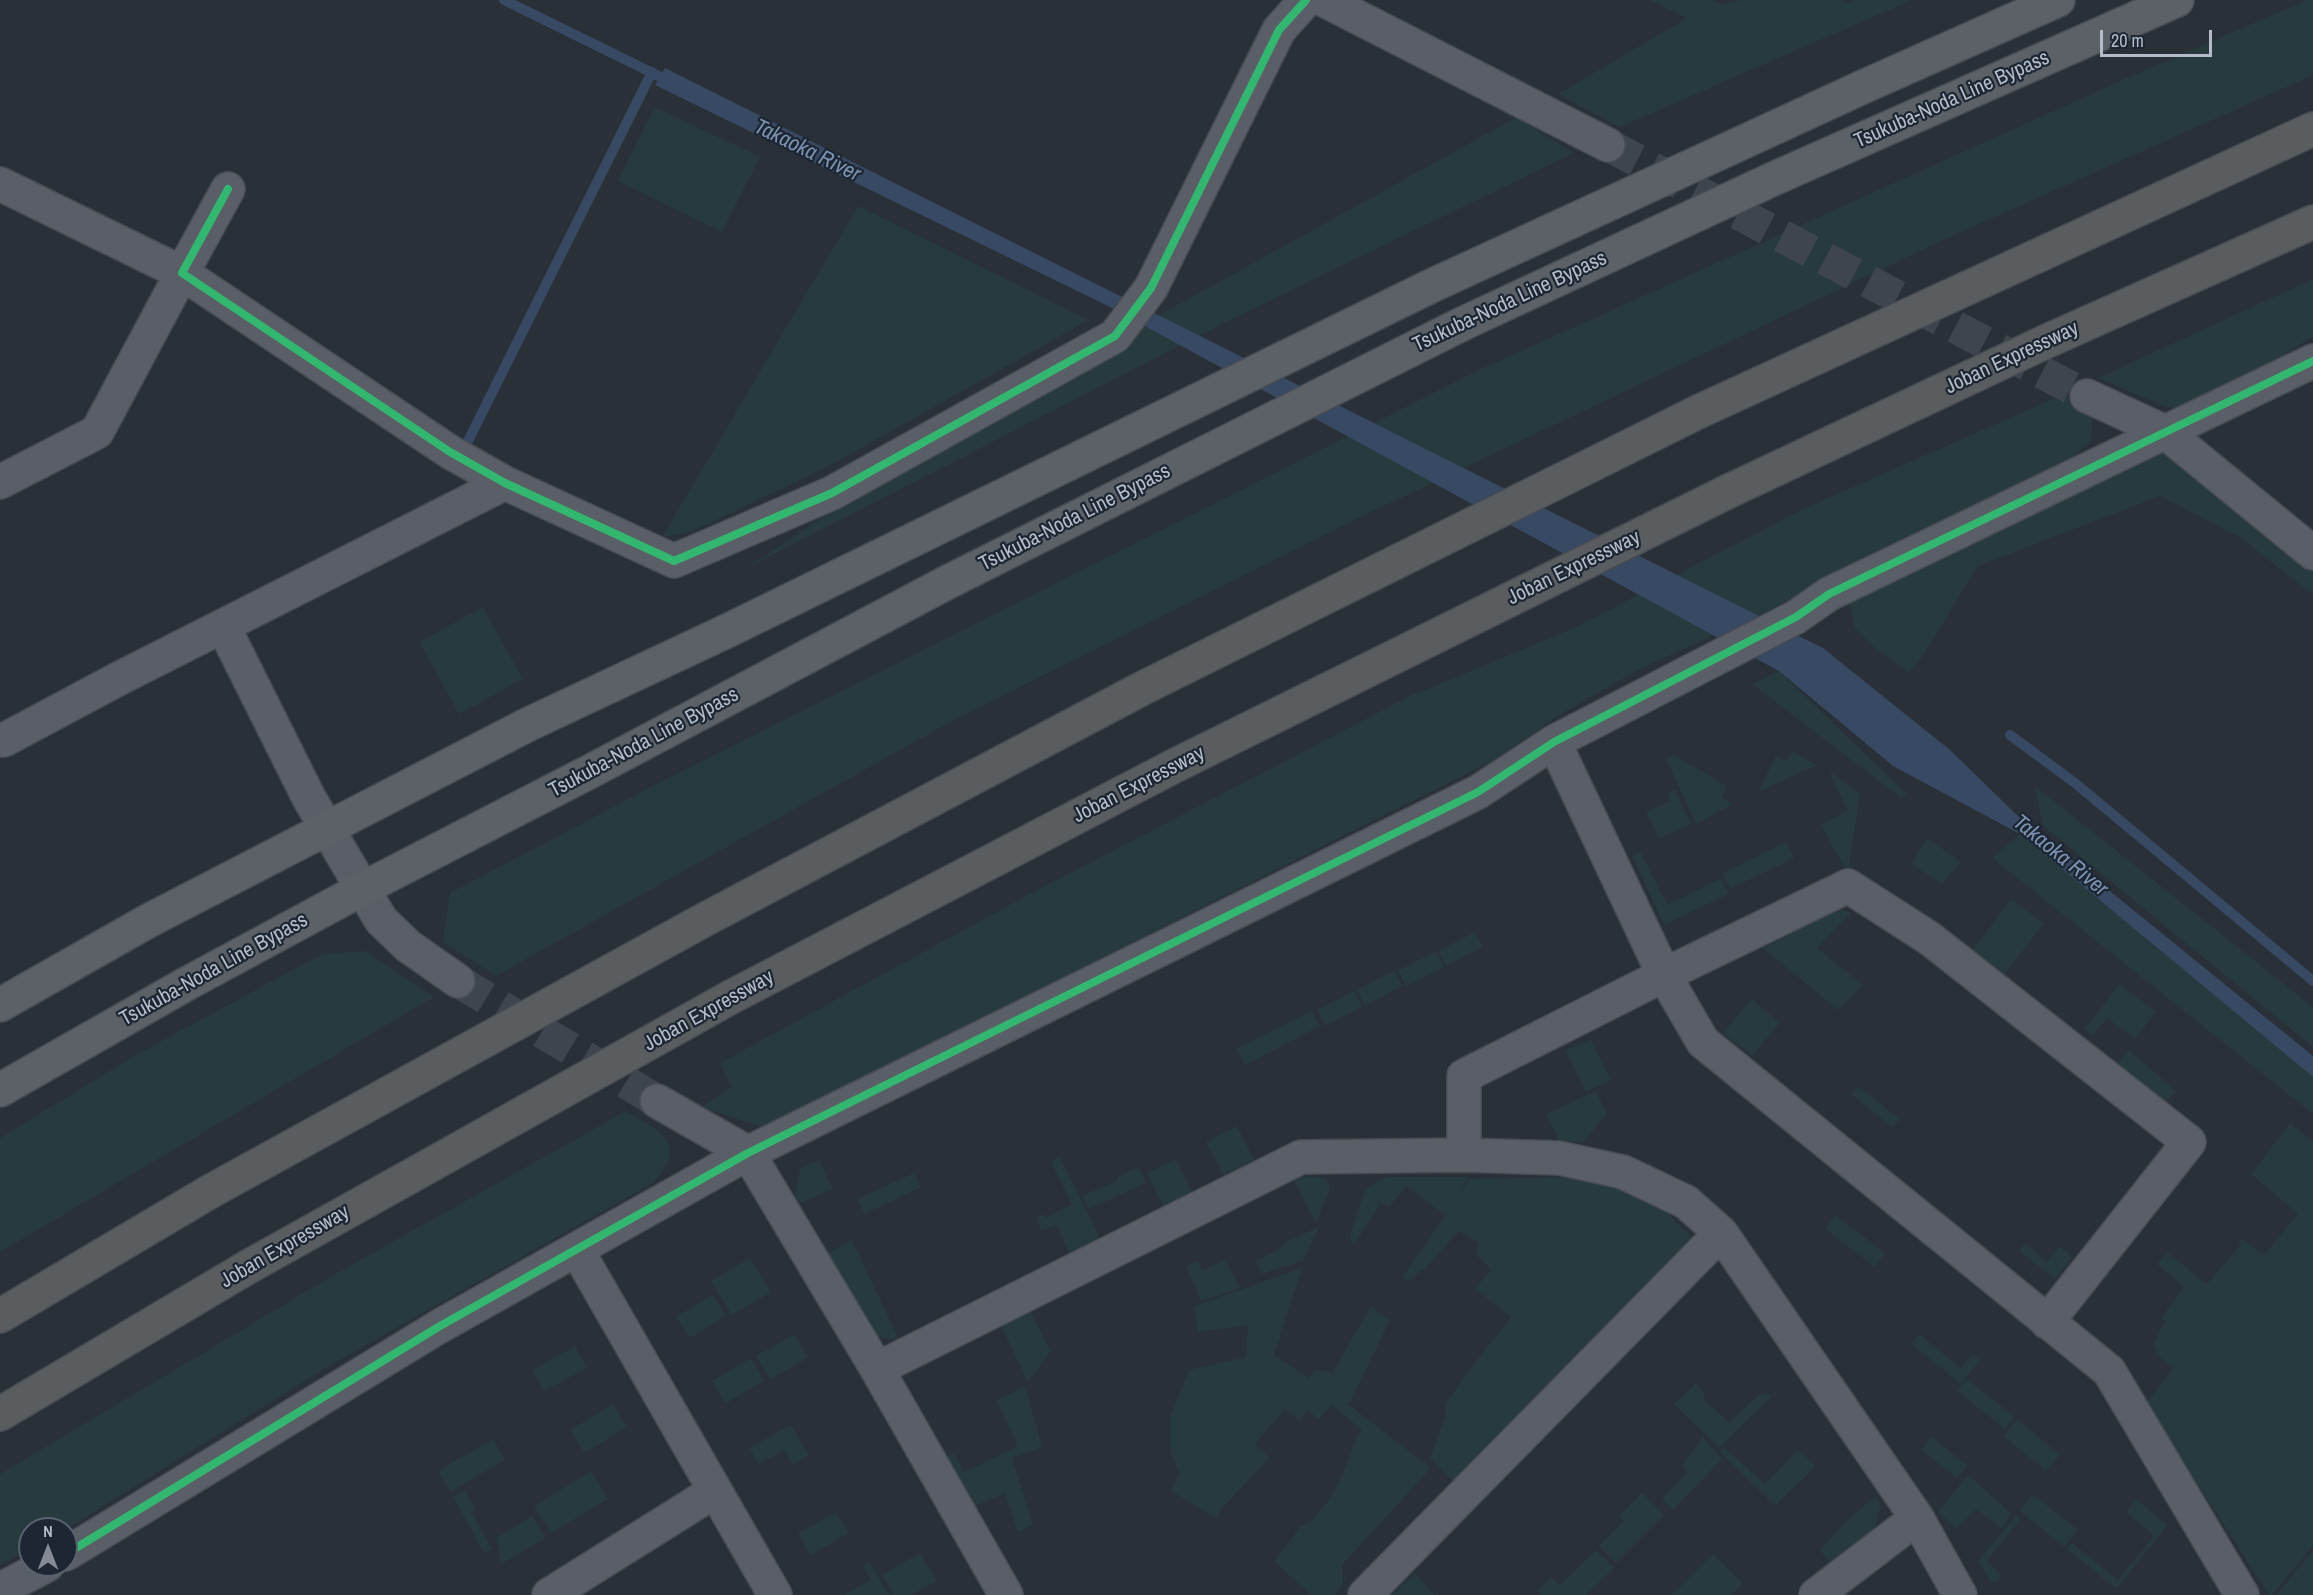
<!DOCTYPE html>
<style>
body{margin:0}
#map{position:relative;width:2313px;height:1595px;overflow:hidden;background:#2a3038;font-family:"Archivo Narrow",sans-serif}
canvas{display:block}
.north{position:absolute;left:18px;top:1517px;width:60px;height:60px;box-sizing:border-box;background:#1d2633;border:2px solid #59626f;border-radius:50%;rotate:0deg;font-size:16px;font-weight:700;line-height:24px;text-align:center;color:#b4bcc9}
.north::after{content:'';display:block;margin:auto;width:21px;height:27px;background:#848b96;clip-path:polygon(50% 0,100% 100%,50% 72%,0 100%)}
.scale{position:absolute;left:2100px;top:30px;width:112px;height:27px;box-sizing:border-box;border:3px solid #b4bcc9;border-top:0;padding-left:8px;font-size:18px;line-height:21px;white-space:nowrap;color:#b4bcc9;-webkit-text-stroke:4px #1d2633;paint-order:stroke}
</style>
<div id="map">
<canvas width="2313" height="1595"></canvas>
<div class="north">N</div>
<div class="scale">20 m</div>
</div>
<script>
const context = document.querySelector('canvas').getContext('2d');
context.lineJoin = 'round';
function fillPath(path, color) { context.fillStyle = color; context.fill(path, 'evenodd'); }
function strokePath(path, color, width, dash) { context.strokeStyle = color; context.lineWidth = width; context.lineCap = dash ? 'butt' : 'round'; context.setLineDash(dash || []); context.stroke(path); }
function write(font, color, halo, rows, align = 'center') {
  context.font = font + ' "Archivo Narrow",sans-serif'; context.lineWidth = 4.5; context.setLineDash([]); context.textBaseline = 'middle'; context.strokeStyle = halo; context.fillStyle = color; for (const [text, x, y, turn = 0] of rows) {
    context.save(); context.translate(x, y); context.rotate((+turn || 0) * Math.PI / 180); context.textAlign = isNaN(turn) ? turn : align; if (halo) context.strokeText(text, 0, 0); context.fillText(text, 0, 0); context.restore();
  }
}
fillPath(new Path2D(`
 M 1650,0 L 1713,0 L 1720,4 L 1742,0 L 1841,0 L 1848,3 L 1855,0 L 1912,0 L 1620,127 L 1558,94 L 1687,18 Z
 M 2307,0 L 2313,0 L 2313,74 L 2309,77 L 1941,241 L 1367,514 L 954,720 L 496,976 L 443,942 L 450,893 L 649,788 L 1481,369 L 2127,78 Z
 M 655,107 L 760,157 L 722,232 L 618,181 Z
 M 1517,117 L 1574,153 L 1226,322 L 745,569 L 866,489 L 1170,309 Z
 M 858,206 L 1089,320 L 833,464 L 691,532 L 662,537 Z
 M 2313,279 L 2313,337 L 2191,409 L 2167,407 L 2098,378 Z
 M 2064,394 L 2093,410 L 2091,441 L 2064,465 L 1814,586 L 1769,610 L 1640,669 L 1561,714 L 1492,761 L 764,1128 L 702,1107 L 731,1087 L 720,1063 L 1026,896 L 1408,697 L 1574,628 L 1801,510 Z
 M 2166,451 L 2313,568 L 2313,595 L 2241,538 L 2160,496 L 1978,566 L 1922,657 L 1909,673 L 1875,648 L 1855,628 L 1850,604 L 1855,596 L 1999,526 Z
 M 483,607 L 523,679 L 459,714 L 419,642 Z
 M 1779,671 L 1907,794 L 1901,798 L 1752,684 Z
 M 1792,751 L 1817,765 L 1758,792 L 1776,756 L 1787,761 Z
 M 1674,755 L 1727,786 L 1722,797 L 1733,804 L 1696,824 L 1666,759 Z
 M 1829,771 L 1860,793 L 1849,867 L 1844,867 L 1821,825 L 1847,810 Z
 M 2035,786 L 2313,1007 L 2313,1047 L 2043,826 Z
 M 1675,790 L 1691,824 L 1659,839 L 1646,812 L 1670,801 L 1667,794 Z
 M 2020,834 L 2313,1077 L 2313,1114 L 1992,858 Z
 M 1927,838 L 1961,862 L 1942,884 L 1911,864 Z
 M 1786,842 L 1794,858 L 1730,889 L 1722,873 Z
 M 1640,851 L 1667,905 L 1721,878 L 1729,894 L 1664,925 L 1632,856 Z
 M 2011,899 L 2044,923 L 2005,974 L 1973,950 Z
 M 1841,909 L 1851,913 L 1817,948 L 1863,985 L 1838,1010 L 1763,948 Z
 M 1475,932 L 1483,947 L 1446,966 L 1438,951 Z
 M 366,951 L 434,997 L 0,1252 L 0,1138 L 134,1056 L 322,954 Z
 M 1436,951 L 1444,967 L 1406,986 L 1398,971 Z
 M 1394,970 L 1402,986 L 1365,1006 L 1357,990 Z
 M 2120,984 L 2156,1012 L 2135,1039 L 2107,1018 L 2093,1035 L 2084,1029 Z
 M 1354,991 L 1362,1007 L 1325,1026 L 1317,1010 Z
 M 1752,999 L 1780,1023 L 1752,1056 L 1723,1033 Z
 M 1312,1011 L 1320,1026 L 1245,1065 L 1236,1049 Z
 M 1591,1039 L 1611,1080 L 1586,1092 L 1565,1051 Z
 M 2129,1050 L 2176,1091 L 2164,1104 L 2117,1063 Z
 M 1858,1086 L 1900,1119 L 1892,1127 L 1851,1094 Z
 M 1596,1091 L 1607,1114 L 1583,1143 L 1559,1140 L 1546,1114 Z
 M 626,1111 C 645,1123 680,1136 667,1164 C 664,1171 657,1177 653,1183 L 329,1366 L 66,1529 L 30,1529 L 30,1549 L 0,1565 L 0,1474 L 337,1273 Z
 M 2290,1123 L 2313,1141 L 2313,1546 L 2272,1595 L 2269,1595 L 2146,1404 L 2173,1368 L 2155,1353 L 2156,1349 L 2153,1345 L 2165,1321 L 2161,1318 L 2184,1287 L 2157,1264 L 2167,1252 L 2207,1284 L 2241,1244 L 2239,1242 L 2241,1238 L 2264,1255 L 2298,1214 L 2251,1174 Z
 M 1237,1126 L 1254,1160 L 1223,1175 L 1206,1142 Z
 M 1060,1157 L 1100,1238 L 1069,1253 L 1056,1225 L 1041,1231 L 1036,1217 L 1043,1214 L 1046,1218 L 1072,1204 L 1051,1162 Z
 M 1176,1159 L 1193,1193 L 1164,1207 L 1147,1173 Z
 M 819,1160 L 833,1189 L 801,1203 L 795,1197 L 800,1168 Z
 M 1139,1167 L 1146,1183 L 1089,1209 L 1082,1196 L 1117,1181 L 1117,1177 Z
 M 914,1173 L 921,1187 L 864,1214 L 857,1199 Z
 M 1300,1176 L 1326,1178 L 1330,1188 L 1316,1223 L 1294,1181 Z
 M 1386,1177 L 1469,1177 L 1455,1200 L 1470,1179 L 1557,1177 L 1605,1183 L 1666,1211 L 1692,1238 L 1692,1250 L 1535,1396 L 1454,1482 L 1430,1458 L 1445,1417 L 1446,1403 L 1472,1366 L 1511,1317 L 1475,1289 L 1491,1269 L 1476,1255 L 1479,1243 L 1459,1231 L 1424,1270 L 1419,1272 L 1410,1281 L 1402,1278 L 1445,1215 L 1406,1186 L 1389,1207 L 1381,1203 L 1354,1245 L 1350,1235 L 1365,1189 Z
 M 1835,1215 L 1885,1253 L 1875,1267 L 1825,1229 Z
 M 1319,1227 L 1304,1260 L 1261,1274 L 1256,1261 L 1275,1252 L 1289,1240 Z
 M 852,1240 L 898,1337 L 889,1340 L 875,1335 L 827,1253 Z
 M 2025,1243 L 2047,1262 L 2060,1246 L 2073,1257 L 2055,1279 L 2019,1251 Z
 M 750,1258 L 771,1292 L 732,1315 L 711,1281 Z
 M 1225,1259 L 1240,1288 L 1201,1301 L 1186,1266 L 1198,1261 L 1202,1271 Z
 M 1302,1268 L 1274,1355 L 1309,1378 L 1315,1369 L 1332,1373 L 1371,1306 L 1390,1320 L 1349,1405 L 1431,1468 L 1342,1565 L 1343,1583 L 1335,1595 L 1311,1595 L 1274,1561 L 1301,1526 L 1308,1524 L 1330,1499 L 1345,1468 L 1357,1436 L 1362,1430 L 1332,1405 L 1319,1419 L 1308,1411 L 1299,1421 L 1285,1409 L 1255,1444 L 1270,1458 L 1222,1508 L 1217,1519 L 1171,1491 L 1179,1473 L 1171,1452 L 1171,1414 L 1189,1370 L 1246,1357 L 1248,1325 L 1198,1332 L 1194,1306 Z
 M 713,1294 L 726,1316 L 690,1338 L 676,1317 Z
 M 1029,1309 L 1051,1351 L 1028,1382 L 1000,1324 Z
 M 795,1334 L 808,1358 L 770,1379 L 756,1356 Z
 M 1919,1334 L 1961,1368 L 1973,1354 L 1980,1360 L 1961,1384 L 1911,1344 Z
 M 575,1346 L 587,1368 L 544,1391 L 532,1370 Z
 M 751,1358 L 764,1381 L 725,1404 L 712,1381 Z
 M 1967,1379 L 2015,1417 L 2005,1429 L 1957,1391 Z
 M 1696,1383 L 1705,1394 L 1703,1399 L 1729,1422 L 1761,1393 L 1772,1396 L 1719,1448 L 1674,1404 Z
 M 1025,1386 L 1042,1447 L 1012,1458 L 1033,1525 L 1018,1533 L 1005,1493 L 973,1507 L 945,1457 L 954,1453 L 964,1472 L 1018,1446 L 996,1401 Z
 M 613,1404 L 627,1427 L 584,1453 L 570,1430 Z
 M 2017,1419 L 2060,1455 L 2046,1471 L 2003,1436 Z
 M 791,1425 L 809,1455 L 793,1465 L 784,1450 L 759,1464 L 749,1448 Z
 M 1703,1437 L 1722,1459 L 1673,1510 L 1662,1499 L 1687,1472 L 1682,1466 Z
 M 1932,1437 L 1968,1466 L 1957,1478 L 1921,1450 Z
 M 493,1439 L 505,1460 L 450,1492 L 438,1471 Z
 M 1724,1447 L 1765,1484 L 1798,1450 L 1816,1466 L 1775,1506 L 1720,1452 Z
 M 591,1471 L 608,1499 L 551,1533 L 534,1506 Z
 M 1968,1475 L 2011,1513 L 2002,1529 L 1976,1509 L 1956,1529 L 1938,1511 Z
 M 465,1490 L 476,1510 L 472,1512 L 492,1549 L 484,1553 L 453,1497 Z
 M 1642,1493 L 1664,1515 L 1616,1563 L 1599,1546 L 1624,1521 L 1619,1516 Z
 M 2033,1494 L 2078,1530 L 2064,1547 L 2020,1511 Z
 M 1875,1497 L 1881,1504 L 1874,1529 L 1829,1562 L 1820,1550 L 1847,1520 Z
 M 2136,1499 L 2168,1525 L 2116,1589 L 2067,1549 L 2072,1543 L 2118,1580 L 2154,1536 L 2126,1512 Z
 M 836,1512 L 849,1533 L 810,1555 L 798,1533 Z
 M 2017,1515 L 2021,1518 L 1987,1561 L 2002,1575 L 1996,1583 L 1990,1581 L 1978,1561 Z
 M 532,1516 L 546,1538 L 501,1564 C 497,1555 502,1549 496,1538 Z
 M 1596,1550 L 1614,1568 L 1586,1595 L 1541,1595 L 1537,1591 L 1551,1577 L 1560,1585 Z
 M 2313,1550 L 2313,1595 L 2276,1595 Z
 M 920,1553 L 937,1581 L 911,1595 L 894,1595 L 882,1575 Z
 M 1713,1554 L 1743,1584 L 1731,1595 L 1672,1595 Z
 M 869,1562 L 889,1595 L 844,1595 L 870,1580 L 863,1565 Z
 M 1415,1573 L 1434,1595 L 1392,1595 Z`), '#273a3e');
fillPath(new Path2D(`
 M 665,68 L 1823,648 L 1950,750 L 2020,818 L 2313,1056 L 2313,1077 L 2020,834 L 1893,766 L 1779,671 L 1108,306 L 655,85 Z`), '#384963');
strokePath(new Path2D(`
 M 504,0 L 671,82
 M 468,441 L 652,72
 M 2010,735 L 2075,783 L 2313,981`), '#384963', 10);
strokePath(new Path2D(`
 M 1608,145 L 2087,396
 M 458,981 L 657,1101`), '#3f454e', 33, [33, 16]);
const minor = new Path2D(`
 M 1324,0 L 1608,145
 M 0,184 L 182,273 L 97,432 L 0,482
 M 228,189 L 182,273 L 450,452 L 505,483 L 674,561 L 832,493 L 1115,336 L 1151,288 L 1279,30 L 1306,0
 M 2087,396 L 2165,432 L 2313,553
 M 223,626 L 309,798 L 381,920 L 408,946 L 458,981
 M 0,740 L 4,740 L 120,678 L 505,483
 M 1554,742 L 1664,975 L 1703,1042 L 2109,1371 L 2242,1595
 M 657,1101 L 748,1153 L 877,1369 L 1006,1595
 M 1464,1155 L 1464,1076 L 1664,975 L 1848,886 L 1929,938 L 2189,1142 L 2047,1322
 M 577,1250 L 775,1595
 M 877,1369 L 1301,1157 L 1464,1155 L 1559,1158 L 1623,1172 L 1686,1202 L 1721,1233 L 1917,1518 L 1960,1595
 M 66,1554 L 440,1326 L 748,1153 L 1478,792 L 1554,742 L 1796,617 L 1829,594 L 2313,361
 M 0,1590 L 47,1565
 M 549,1595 L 715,1491
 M 1365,1595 L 1721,1233
 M 1816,1595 L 1917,1518`);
const major = new Path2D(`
 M 0,1005 L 148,921 L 529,724 L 729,630 L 1431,286 L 1865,86 L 2058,0
 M 0,1090 L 188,983 L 362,889 L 591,771 L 946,583 L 1462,324 L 1773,179 L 2177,0`);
const highway = new Path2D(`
 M 0,1316 L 211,1191 L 702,921 L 1143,688 L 1700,411 L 2313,129
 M 0,1414 L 248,1267 L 731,997 L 1176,765 L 1727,492 L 2045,342 L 2313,222`);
strokePath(minor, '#484c53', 36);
strokePath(major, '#484c55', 36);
strokePath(highway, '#474c53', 36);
strokePath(minor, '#5a5e66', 33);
strokePath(major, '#5c6168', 33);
strokePath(highway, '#5a5d60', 33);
strokePath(new Path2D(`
 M 228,189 L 182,273 L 450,452 L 505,483 L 674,561 L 832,493 L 1115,336 L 1151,288 L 1279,30 L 1306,0
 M 66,1554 L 440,1326 L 748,1153 L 1478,792 L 1554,742 L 1796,617 L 1829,594 L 2313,361`), '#33b770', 8);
write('21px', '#b4bcc9', '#1d2633', [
 ["Tsukuba-Noda Line Bypass",1952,100,-24],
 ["Tsukuba-Noda Line Bypass",1510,302,-25],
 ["Joban Expressway",2012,358,-25],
 ["Tsukuba-Noda Line Bypass",1075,518,-27],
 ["Joban Expressway",1574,568,-26],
 ["Tsukuba-Noda Line Bypass",644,743,-28],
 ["Joban Expressway",1139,785,-27],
 ["Tsukuba-Noda Line Bypass",214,970,-29],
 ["Joban Expressway",709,1011,-29],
 ["Joban Expressway",285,1247,-30]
]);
write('italic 22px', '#7c92b1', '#1d2633', [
 ["Takaoka River",807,151,26],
 ["Takaoka River",2060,856,39]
]);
</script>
